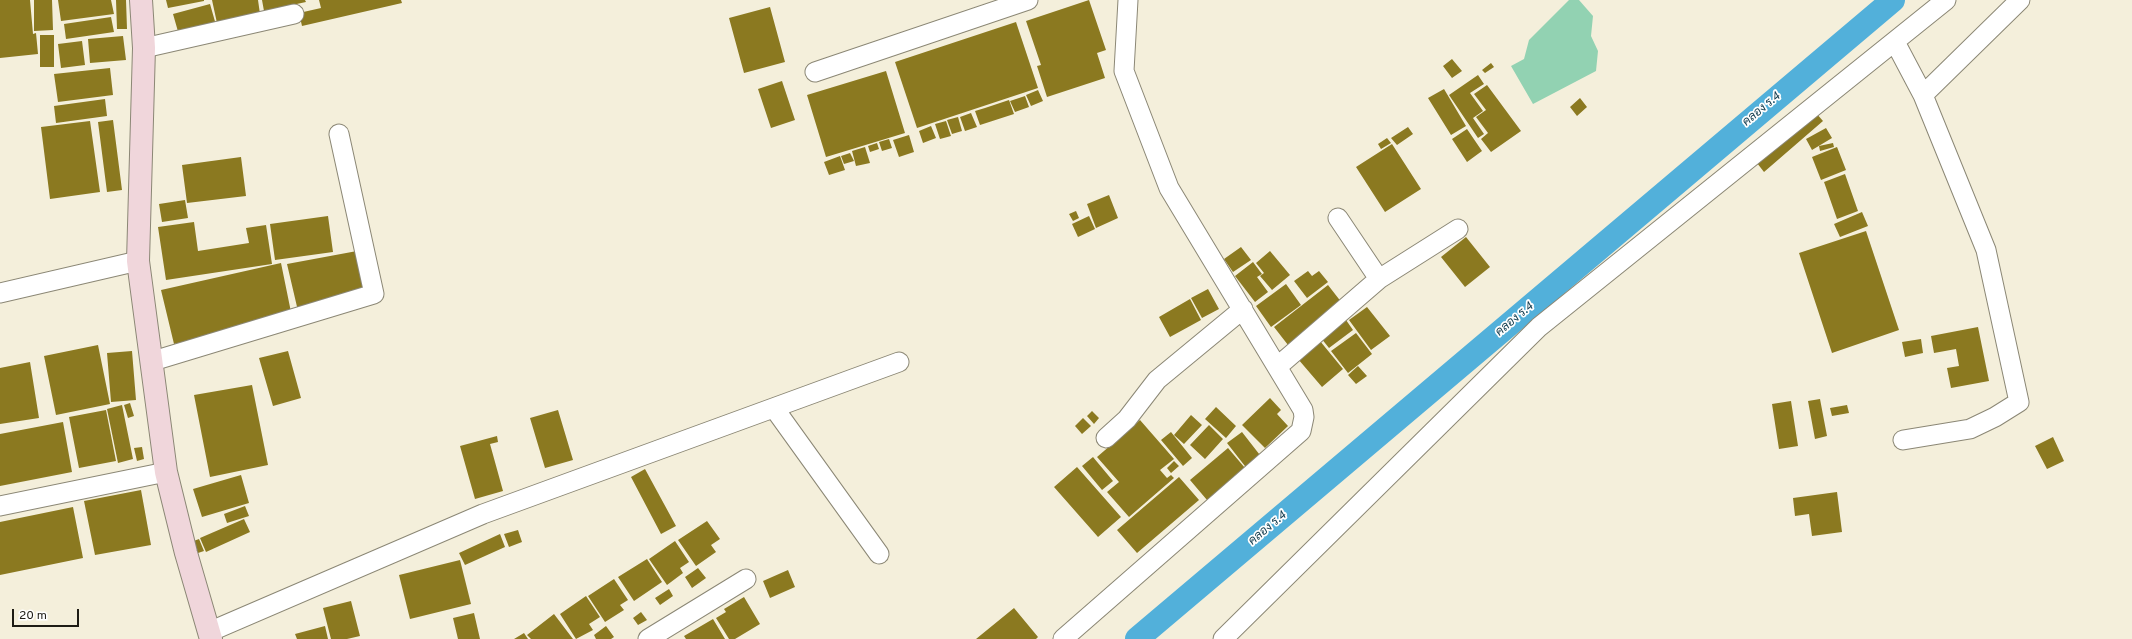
<!DOCTYPE html>
<meta charset="utf-8">
<style>
body{margin:0}
#map{position:relative;width:2132px;height:639px;overflow:hidden;background:#f4efdb;font-family:Overpass,sans-serif}
canvas{display:block}
.scale{position:absolute;left:12px;top:609px;width:67px;height:18px;box-sizing:border-box;border:2px solid #1e1c15;border-top:0;padding-left:5px;font-size:12px;line-height:14px;white-space:nowrap;color:#1e1c15;-webkit-text-stroke:3px #fff;paint-order:stroke}
</style>
<div id="map">
<canvas width="2132" height="639"></canvas>
<div class="scale">20 m</div>
</div>
<script>
const context = document.querySelector('canvas').getContext('2d');
context.lineJoin = 'round';
function fillPath(path, color) { context.fillStyle = color; context.fill(path, 'evenodd'); }
function strokePath(path, color, width, dash) { context.strokeStyle = color; context.lineWidth = width; context.lineCap = dash ? 'butt' : 'round'; context.setLineDash(dash || []); context.stroke(path); }
function write(font, color, halo, rows, align = 'center') {
  context.font = font + ' Overpass,Sarabun,sans-serif'; context.lineWidth = 3.5; context.setLineDash([]); context.textBaseline = 'middle'; context.strokeStyle = halo; context.fillStyle = color; for (const [text, x, y, turn = 0] of rows) {
    context.save(); context.translate(x, y); context.rotate((+turn || 0) * Math.PI / 180); context.textAlign = isNaN(turn) ? turn : align; if (halo) context.strokeText(text, 0, 0); context.fillText(text, 0, 0); context.restore();
  }
}
fillPath(new Path2D(`
 M 1569,0 L 1579,0 L 1593,16 L 1591,36 L 1598,51 L 1596,71 L 1533,104 L 1511,66 L 1524,59 L 1529,40 Z`), '#92d2b2');
strokePath(new Path2D(`
 M 1137,639 L 1893,0`), '#52b0da', 24);
fillPath(new Path2D(`
 M 0,0 L 30,0 L 33,34 L 36,33 L 38,54 L 0,58 Z
 M 34,0 L 52,0 L 53,30 L 34,31 Z
 M 58,0 L 111,0 L 114,14 L 61,21 Z
 M 116,0 L 126,0 L 127,29 L 117,29 Z
 M 166,0 L 204,0 L 204,1 L 168,8 Z
 M 212,0 L 258,0 L 260,14 L 217,23 Z
 M 262,0 L 305,0 L 306,2 L 264,11 Z
 M 319,0 L 401,0 L 402,3 L 302,26 L 299,13 L 321,8 Z
 M 1089,0 L 1106,50 L 1097,53 L 1105,78 L 1047,97 L 1037,66 L 1041,65 L 1026,21 Z
 M 210,4 L 216,25 L 179,35 L 173,14 Z
 M 770,7 L 785,62 L 744,73 L 729,18 Z
 M 111,17 L 114,32 L 66,39 L 64,24 Z
 M 1016,22 L 1038,88 L 917,128 L 895,62 Z
 M 40,35 L 54,35 L 54,67 L 40,67 Z
 M 123,36 L 126,60 L 90,63 L 88,39 Z
 M 82,41 L 85,65 L 61,68 L 58,44 Z
 M 1452,59 L 1462,71 L 1452,78 L 1443,66 Z
 M 1491,63 L 1494,67 L 1485,73 L 1482,70 Z
 M 110,68 L 113,95 L 58,102 L 54,74 Z
 M 886,71 L 905,133 L 826,157 L 807,95 Z
 M 1478,75 L 1484,84 L 1470,93 L 1483,111 L 1473,118 L 1484,134 L 1478,138 L 1449,95 Z
 M 782,81 L 795,120 L 771,128 L 758,89 Z
 M 1487,85 L 1521,131 L 1491,152 L 1481,139 L 1488,133 L 1476,117 L 1486,110 L 1474,94 Z
 M 1444,89 L 1466,126 L 1451,135 L 1428,98 Z
 M 1038,90 L 1043,101 L 1031,106 L 1026,95 Z
 M 1025,96 L 1029,107 L 1015,112 L 1010,101 Z
 M 1580,98 L 1587,107 L 1577,116 L 1570,107 Z
 M 105,99 L 107,116 L 56,123 L 54,106 Z
 M 1009,100 L 1014,114 L 980,125 L 975,111 L 985,108 L 987,116 L 985,108 Z
 M 971,113 L 977,127 L 965,131 L 960,117 Z
 M 1816,113 L 1823,121 L 1764,172 L 1757,163 Z
 M 958,117 L 962,131 L 952,134 L 947,120 Z
 M 113,120 L 122,190 L 107,192 L 98,122 Z
 M 90,121 L 100,192 L 50,199 L 41,127 Z
 M 946,121 L 951,136 L 940,139 L 935,124 Z
 M 931,126 L 936,138 L 923,143 L 919,131 Z
 M 1408,127 L 1413,134 L 1397,145 L 1391,138 Z
 M 1826,128 L 1832,138 L 1812,150 L 1806,139 Z
 M 1467,129 L 1482,151 L 1467,162 L 1452,139 Z
 M 909,135 L 914,152 L 899,157 L 893,140 Z
 M 1387,138 L 1391,143 L 1381,149 L 1378,144 Z
 M 889,139 L 892,148 L 882,151 L 879,142 Z
 M 877,143 L 879,149 L 870,152 L 868,146 Z
 M 1833,143 L 1834,147 L 1820,151 L 1819,146 Z
 M 1392,144 L 1421,189 L 1385,212 L 1356,167 Z
 M 865,147 L 870,163 L 856,166 L 852,151 Z
 M 1837,147 L 1846,170 L 1821,180 L 1812,157 Z
 M 850,153 L 854,161 L 844,164 L 841,156 Z
 M 840,156 L 845,170 L 829,175 L 824,162 Z
 M 241,157 L 246,196 L 187,203 L 182,165 Z
 M 1845,174 L 1858,211 L 1837,219 L 1824,182 Z
 M 1109,195 L 1118,218 L 1096,228 L 1087,204 Z
 M 185,200 L 188,218 L 162,222 L 159,204 Z
 M 1076,211 L 1079,218 L 1073,221 L 1069,214 Z
 M 1862,212 L 1868,226 L 1840,237 L 1834,224 Z
 M 328,216 L 333,252 L 275,260 L 270,224 Z
 M 1089,216 L 1095,229 L 1078,237 L 1072,224 Z
 M 194,222 L 198,251 L 249,243 L 246,228 L 266,225 L 272,264 L 166,280 L 158,227 Z
 M 1866,231 L 1899,330 L 1832,353 L 1799,253 Z
 M 1466,237 L 1490,267 L 1465,287 L 1441,257 Z
 M 1241,247 L 1251,260 L 1233,272 L 1224,259 Z
 M 357,251 L 365,291 L 298,311 L 287,264 Z
 M 1270,251 L 1290,275 L 1272,290 L 1260,276 L 1264,273 L 1256,263 Z
 M 1253,262 L 1262,274 L 1257,277 L 1268,292 L 1255,302 L 1235,276 Z
 M 281,263 L 292,317 L 174,344 L 161,290 Z
 M 1308,271 L 1312,276 L 1319,271 L 1328,282 L 1307,298 L 1294,281 Z
 M 1286,284 L 1301,305 L 1271,327 L 1256,306 Z
 M 1328,285 L 1342,303 L 1288,345 L 1274,327 Z
 M 1208,289 L 1219,309 L 1202,318 L 1191,298 Z
 M 1190,299 L 1201,320 L 1170,337 L 1159,317 Z
 M 1367,307 L 1390,336 L 1371,350 L 1349,320 Z
 M 1346,320 L 1353,330 L 1329,348 L 1321,338 Z
 M 1978,327 L 1989,381 L 1951,388 L 1947,368 L 1959,366 L 1956,349 L 1934,353 L 1931,336 Z
 M 1356,333 L 1372,354 L 1348,373 L 1331,351 Z
 M 1921,339 L 1923,353 L 1905,357 L 1902,342 Z
 M 1320,341 L 1343,369 L 1322,387 L 1298,359 Z
 M 98,345 L 110,404 L 56,415 L 44,356 Z
 M 132,351 L 136,400 L 111,402 L 107,353 Z
 M 288,351 L 301,398 L 273,406 L 259,358 Z
 M 30,362 L 39,418 L 0,424 L 0,368 Z
 M 1358,366 L 1367,376 L 1356,384 L 1348,375 Z
 M 252,385 L 268,465 L 210,477 L 194,395 Z
 M 1270,398 L 1281,410 L 1277,414 L 1288,426 L 1265,448 L 1242,425 Z
 M 1820,399 L 1827,436 L 1815,439 L 1808,401 Z
 M 1791,401 L 1798,446 L 1779,449 L 1772,404 Z
 M 130,403 L 134,416 L 128,418 L 124,405 Z
 M 122,405 L 133,459 L 118,463 L 107,409 Z
 M 1847,405 L 1849,413 L 1832,416 L 1830,408 Z
 M 1216,407 L 1236,426 L 1226,438 L 1205,419 Z
 M 106,410 L 116,461 L 79,468 L 69,417 Z
 M 558,410 L 573,460 L 545,468 L 530,418 Z
 M 1092,411 L 1099,418 L 1094,424 L 1087,416 Z
 M 1191,415 L 1202,425 L 1184,444 L 1174,435 Z
 M 1083,418 L 1091,426 L 1082,434 L 1075,426 Z
 M 1140,420 L 1174,459 L 1160,470 L 1167,478 L 1171,475 L 1174,478 L 1129,517 L 1107,492 L 1119,482 L 1097,457 Z
 M 63,422 L 72,472 L 0,486 L 0,434 Z
 M 1209,425 L 1223,439 L 1205,459 L 1190,445 Z
 M 1171,432 L 1192,458 L 1183,466 L 1161,440 Z
 M 1242,432 L 1263,459 L 1248,470 L 1227,443 Z
 M 497,436 L 498,442 L 490,444 L 503,491 L 475,499 L 460,446 Z
 M 2053,437 L 2064,461 L 2047,469 L 2035,446 Z
 M 142,447 L 144,459 L 137,461 L 134,448 Z
 M 1228,448 L 1245,468 L 1207,500 L 1190,480 Z
 M 1093,457 L 1113,481 L 1102,490 L 1082,466 Z
 M 1174,461 L 1179,466 L 1171,473 L 1167,468 Z
 M 1077,467 L 1121,517 L 1098,537 L 1054,487 Z
 M 645,469 L 676,526 L 661,534 L 631,477 Z
 M 241,475 L 249,503 L 202,517 L 193,489 Z
 M 1179,477 L 1199,500 L 1137,553 L 1117,530 Z
 M 141,490 L 151,545 L 95,555 L 84,501 Z
 M 1837,492 L 1842,532 L 1812,536 L 1809,514 L 1795,516 L 1793,498 Z
 M 245,506 L 249,516 L 227,523 L 224,514 Z
 M 73,507 L 83,558 L 0,575 L 0,522 Z
 M 244,519 L 250,532 L 206,552 L 200,538 Z
 M 707,521 L 720,539 L 711,545 L 716,552 L 696,566 L 678,540 Z
 M 518,530 L 522,542 L 509,547 L 504,534 Z
 M 500,534 L 505,547 L 465,565 L 459,553 Z
 M 199,539 L 204,551 L 195,554 L 191,542 Z
 M 675,541 L 689,562 L 680,568 L 683,573 L 667,585 L 649,559 Z
 M 647,559 L 662,582 L 634,601 L 618,577 Z
 M 460,560 L 471,604 L 410,619 L 399,575 Z
 M 698,568 L 706,578 L 692,588 L 685,577 Z
 M 788,570 L 795,587 L 770,598 L 763,581 Z
 M 614,579 L 628,600 L 620,605 L 624,610 L 605,622 L 588,596 Z
 M 669,589 L 673,596 L 660,605 L 655,598 Z
 M 586,596 L 600,617 L 589,624 L 593,630 L 576,639 L 560,614 Z
 M 744,597 L 760,624 L 735,639 L 729,639 L 716,618 L 726,612 L 724,609 Z
 M 351,601 L 360,636 L 347,639 L 331,639 L 323,608 Z
 M 1014,608 L 1038,637 L 1036,639 L 976,639 Z
 M 641,612 L 647,620 L 638,625 L 633,618 Z
 M 474,613 L 480,639 L 458,639 L 453,618 Z
 M 554,614 L 573,639 L 531,639 L 527,635 Z
 M 713,619 L 725,639 L 686,639 L 684,636 Z
 M 325,626 L 328,639 L 297,639 L 295,634 Z
 M 606,626 L 614,637 L 611,639 L 596,639 L 594,635 Z
 M 524,633 L 528,639 L 514,639 Z`), '#8b7920');
const street = new Path2D(`
 M 1895,42 L 1923,95 L 1986,250 L 2019,402 L 1995,417 L 1970,429 L 1903,440
 M 144,48 L 294,14
 M 815,72 L 1028,0
 M 1923,95 L 2020,0
 M 1338,218 L 1379,279
 M 0,293 L 138,261
 M 153,361 L 374,294 L 339,134
 M 1277,367 L 1379,279 L 1458,229
 M 774,408 L 879,554
 M 1106,438 L 1127,419 L 1157,380 L 1243,309
 M 0,506 L 166,472
 M 209,632 L 483,514 L 899,362
 M 648,639 L 746,579
 M 1063,639 L 1301,431 L 1304,417 L 1303,410 L 1169,188 L 1124,71 L 1128,0
 M 1223,639 L 1539,327 L 1946,0`);
const secondary = new Path2D(`
 M 141,0 L 144,48 L 138,261 L 166,472 L 186,553 L 211,639`);
strokePath(street, '#8b8775', 21);
strokePath(secondary, '#8b8775', 24);
strokePath(street, '#fff', 19);
strokePath(secondary, '#f0d6db', 22);
write('italic 12px', '#113b4d', '#fff', [
 ["คลอง ร.4",1762,110,-40],
 ["คลอง ร.4",1515,320,-40],
 ["คลอง ร.4",1268,529,-40]
]);
</script>
